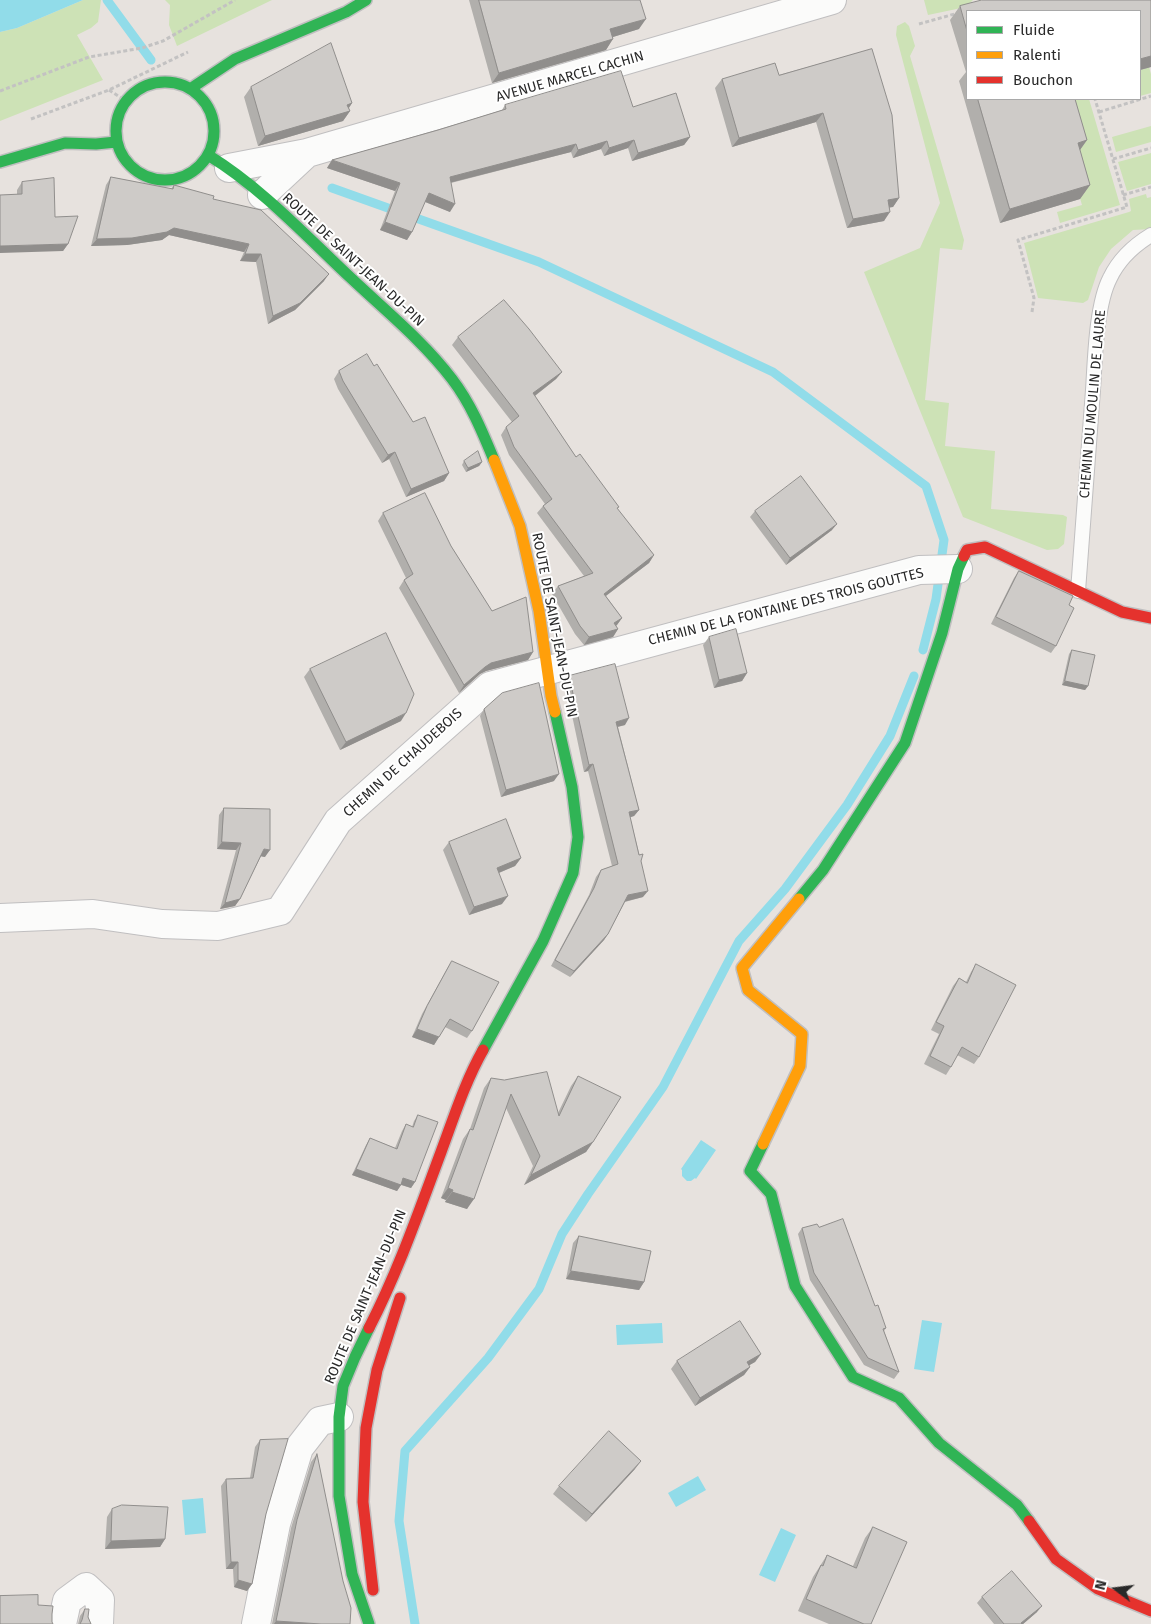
<!DOCTYPE html>
<style>
body{margin:0}
#map{position:relative;width:1151px;height:1624px;overflow:hidden;background:#e7e2de;font-family:"Fira Sans",sans-serif}
canvas{display:block}
.legend{position:absolute;left:966px;top:10px;width:175px;height:90px;box-sizing:border-box;background:#fff;border:1px solid #a9a9a9;margin:0;padding:6px 9px;list-style:none;font-size:15px;color:#292929}
.legend li{display:flex;align-items:center;gap:10px;height:25px}
.legend b{width:25px;border:1px solid #a9a9a9}
.north{position:absolute;left:1091px;top:1564px;width:50px;height:50px;-webkit-text-stroke:4px #fff;paint-order:stroke;rotate:285deg;font-size:14px;font-weight:700;line-height:20px;text-align:center;color:#292929}
.north::after{content:'';display:block;margin:auto;width:18px;height:22px;background:#292929;clip-path:polygon(50% 0,100% 100%,50% 72%,0 100%)}
</style>
<div id="map">
<canvas width="1151" height="1624"></canvas>
<ul class="legend">
<li><b style="height:6px;background:#30b455"></b>Fluide</li>
<li><b style="height:6px;background:#ff9f0a"></b>Ralenti</li>
<li><b style="height:6px;background:#e5322d"></b>Bouchon</li>
</ul>
<div class="north">N</div>
</div>
<script>
const context = document.querySelector('canvas').getContext('2d');
context.lineJoin = 'round';
function fillPath(path, color) { context.fillStyle = color; context.fill(path, 'evenodd'); }
function strokePath(path, color, width, dash) { context.strokeStyle = color; context.lineWidth = width; context.lineCap = dash ? 'butt' : 'round'; context.setLineDash(dash || []); context.stroke(path); }
function write(font, color, halo, rows, align = 'center') {
  context.font = font + ' "Fira Sans",sans-serif'; context.lineWidth = 4; context.setLineDash([]); context.textBaseline = 'middle'; context.strokeStyle = halo; context.fillStyle = color; for (const [text, x, y, turn = 0] of rows) {
    context.save(); context.translate(x, y); context.rotate((+turn || 0) * Math.PI / 180); context.textAlign = isNaN(turn) ? turn : align; if (halo) context.strokeText(text, 0, 0); context.fillText(text, 0, 0); context.restore();
  }
}
fillPath(new Path2D(`
 M 83,0 L 101,0 L 98,22 L 91,28 L 77,35 L 103,80 L 0,121 L 0,32 L 17,28 Z
 M 165,0 L 272,0 L 177,46 L 169,25 L 170,5 Z
 M 924,0 L 973,0 L 966,7 L 928,15 Z
 M 905,22 L 909,26 L 915,46 L 910,56 L 964,240 L 962,250 L 940,248 L 925,400 L 949,403 L 945,446 L 995,451 L 991,509 L 1063,515 L 1067,517 L 1064,544 L 1058,549 L 1047,550 L 963,517 L 864,272 L 920,248 L 940,203 L 896,35 L 897,26 Z
 M 1149,67 L 1151,74 L 1151,93 L 1140,96 L 1140,70 Z
 M 1072,99 L 1089,99 L 1120,205 L 1060,223 L 1057,212 L 1082,205 L 1068,157 Z
 M 1151,126 L 1151,142 L 1116,152 L 1112,137 Z
 M 1151,153 L 1151,184 L 1127,191 L 1118,162 Z
 M 1146,194 L 1147,198 L 1151,197 L 1151,229 L 1133,230 L 1111,249 L 1099,267 L 1088,300 L 1083,303 L 1038,298 L 1024,243 L 1129,212 L 1131,211 L 1129,199 Z`), '#cde2b6');
fillPath(new Path2D(`
 M 0,0 L 83,0 L 17,28 L 0,32 Z
 M 701,1140 L 716,1150 L 696,1179 L 695,1178 L 691,1181 L 687,1181 L 682,1176 L 682,1170 L 681,1169 Z
 M 922,1320 L 942,1323 L 934,1372 L 914,1369 Z
 M 662,1323 L 663,1343 L 617,1345 L 616,1325 Z
 M 698,1476 L 706,1490 L 676,1507 L 668,1493 Z
 M 203,1498 L 206,1533 L 185,1535 L 182,1500 Z
 M 781,1528 L 796,1535 L 775,1582 L 759,1575 Z`), '#91dce9');
strokePath(new Path2D(`
 M 107,0 L 151,60
 M 332,188 L 539,262 L 773,372 L 926,486 L 944,540 L 936,599 L 923,650
 M 415,1624 L 399,1521 L 405,1451 L 488,1358 L 539,1289 L 562,1234 L 588,1194 L 663,1087 L 739,941 L 785,889 L 847,805 L 890,736 L 914,676`), '#91dce9', 9);
const lane = new Path2D(`
 M 1078,591 C 1083,524 1088,457 1093,390 C 1095,360 1096,305 1110,278 C 1119,259 1133,246 1151,235`);
const street = new Path2D(`
 M 229,168 L 307,153
 M 262,195 L 307,153 L 832,0
 M 0,918 L 93,914 L 162,924 L 218,926 L 280,911 L 338,821 L 490,686 L 919,570 L 958,569
 M 62,1624 L 67,1601 L 86,1587 L 100,1600 L 99,1624
 M 256,1624 L 276,1524 L 299,1448 L 320,1421 L 339,1417`);
const fast = new Path2D(`
 M116 131a49 49 0 1 1 98 0a49 49 0 1 1-98 0Z
 M 190,89 L 235,59 L 346,12 L 366,0
 M 208,155 C 262,188 306,236 352,279 C 386,311 424,342 452,379 C 471,404 482,431 494,460
 M 0,162 L 65,143 L 96,144 L 116,142
 M 799,899 L 823,870 L 905,743 L 942,633 L 958,569 L 964,556
 M 483,1050 L 543,941 L 573,873 L 578,837 L 572,787 L 555,712
 M 763,1144 L 750,1171 L 771,1194 L 795,1286 L 853,1377 L 899,1398 L 939,1443 L 1017,1505 L 1029,1521
 M 369,1624 L 352,1574 L 339,1496 L 339,1417 L 343,1386 L 355,1357 L 369,1328`);
const slow = new Path2D(`
 M 494,460 L 520,526 L 539,611 L 551,696 L 555,712
 M 763,1144 L 800,1066 L 802,1034 L 748,990 L 742,968 L 799,899`);
const jam = new Path2D(`
 M 964,556 L 967,550 L 985,547 L 1122,612 L 1151,618
 M 369,1328 C 398,1272 419,1211 441,1152 C 454,1117 465,1082 483,1050
 M 1029,1521 L 1056,1559 L 1098,1589 L 1151,1611
 M 373,1590 L 363,1502 L 366,1428 L 377,1370 L 400,1298`);
strokePath(lane, '#c0bfc0', 16);
strokePath(street, '#c0bfc0', 30);
strokePath(fast, '#c0bfc0', 14);
strokePath(slow, '#c0bfc0', 14);
strokePath(jam, '#c0bfc0', 14);
strokePath(new Path2D(`
 M 919,24 L 958,13
 M 109,90 L 126,101
 M 0,91 L 89,57 L 142,48 L 163,41 L 235,0
 M 1099,112 L 1151,96
 M 31,119 L 109,90 L 188,52
 M 1113,159 L 1151,148
 M 1123,195 L 1151,187
 M 1032,312 L 1034,298 L 1018,240 L 1127,207 L 1095,99`), '#c3c2c2', 3, [4, 2.5]);
strokePath(lane, '#fbfbfa', 14);
strokePath(street, '#fbfbfa', 28);
strokePath(fast, '#30b455', 11);
strokePath(slow, '#ff9f0a', 11);
strokePath(jam, '#e5322d', 11);
fillPath(new Path2D(`
 M 469,0 L 640,0 L 639,29 L 613,37 L 606,50 L 492,83 Z
 M 1151,0 L 1151,67 L 1140,70 L 967,11 L 967,99 L 1075,99 L 1087,140 L 1080,150 L 1090,185 L 1080,199 L 1000,223 L 959,81 L 966,72 L 950,20 L 960,6 Z
 M 872,49 L 899,198 L 893,207 L 890,207 L 884,221 L 847,228 L 816,122 L 732,147 L 715,88 L 722,79 L 779,75 Z
 M 251,87 L 352,103 L 349,108 L 350,111 L 343,121 L 258,146 L 244,97 Z
 M 505,105 L 633,107 L 690,137 L 684,145 L 632,161 L 628,148 L 604,156 L 601,149 L 573,158 L 571,152 L 451,183 L 450,212 L 425,202 L 412,232 L 407,240 L 380,230 L 395,191 L 327,168 L 332,160 L 438,130 L 502,110 Z
 M 111,177 L 171,189 L 174,185 L 213,199 L 324,281 L 295,310 L 268,324 L 256,262 L 240,261 L 244,252 L 169,235 L 162,240 L 127,245 L 91,246 L 106,185 Z
 M 22,182 L 55,217 L 68,244 L 63,251 L 17,194 L 17,190 Z
 M 458,337 L 562,372 L 556,379 L 535,396 L 576,457 L 654,555 L 649,563 L 606,596 L 622,618 L 616,626 L 618,629 L 613,637 L 584,645 L 575,634 L 552,594 L 558,586 L 584,576 L 537,513 L 543,506 L 545,504 L 509,455 L 501,435 L 506,427 L 512,422 L 452,345 Z
 M 339,371 L 413,422 L 449,473 L 444,481 L 406,497 L 389,459 L 382,463 L 338,389 L 334,379 Z
 M 464,461 L 482,462 L 479,466 L 466,472 L 462,465 Z
 M 755,511 L 832,530 L 786,565 L 750,517 Z
 M 383,513 L 451,546 L 492,611 L 533,652 L 528,660 L 486,671 L 480,674 L 459,693 L 399,588 L 404,580 L 406,578 L 378,521 Z
 M 1019,571 L 1069,605 L 1056,646 L 1051,653 L 991,624 L 1014,578 Z
 M 709,637 L 747,673 L 742,681 L 714,688 L 703,645 Z
 M 1072,650 L 1088,686 L 1085,690 L 1062,685 L 1069,654 Z
 M 310,669 L 401,721 L 340,750 L 304,677 Z
 M 569,676 L 625,725 L 618,727 L 639,810 L 634,816 L 630,817 L 641,861 L 643,897 L 625,902 L 608,934 L 604,940 L 570,977 L 551,966 L 589,895 L 596,877 L 601,870 L 612,866 L 588,771 L 584,772 L 565,682 Z
 M 484,709 L 554,781 L 501,797 L 480,716 Z
 M 224,808 L 265,857 L 261,856 L 240,899 L 235,906 L 220,909 L 236,850 L 217,849 L 219,815 Z
 M 449,842 L 521,858 L 515,866 L 499,873 L 502,904 L 469,915 L 443,850 Z
 M 452,961 L 472,1031 L 467,1038 L 445,1027 L 434,1045 L 412,1037 L 422,1014 L 447,969 Z
 M 976,964 L 979,1057 L 974,1064 L 957,1055 L 951,1067 L 946,1075 L 924,1064 L 939,1034 L 931,1030 L 953,986 L 959,978 L 966,982 L 971,972 Z
 M 578,1076 L 593,1142 L 586,1152 L 524,1185 L 533,1166 L 506,1108 L 467,1209 L 445,1202 L 446,1200 L 441,1198 L 463,1139 L 470,1129 L 484,1088 L 491,1078 L 558,1113 L 571,1086 Z
 M 418,1115 L 415,1182 L 411,1188 L 401,1185 L 397,1191 L 352,1175 L 366,1145 L 370,1138 L 395,1148 L 402,1131 L 406,1124 L 412,1127 L 414,1121 Z
 M 802,1228 L 875,1306 L 886,1328 L 884,1331 L 899,1372 L 894,1379 L 864,1365 L 810,1280 L 798,1234 Z
 M 579,1236 L 644,1282 L 639,1290 L 566,1279 L 573,1243 Z
 M 761,1354 L 755,1362 L 749,1365 L 750,1367 L 744,1375 L 695,1406 L 671,1369 L 677,1361 Z
 M 260,1440 L 266,1514 L 252,1584 L 247,1591 L 234,1587 L 233,1569 L 226,1569 L 221,1486 L 226,1479 L 250,1478 L 255,1447 Z
 M 317,1454 L 350,1624 L 272,1624 L 291,1528 L 311,1462 Z
 M 635,1469 L 586,1522 L 553,1494 L 559,1486 Z
 M 112,1509 L 165,1539 L 160,1547 L 105,1549 L 107,1517 Z
 M 873,1527 L 871,1624 L 829,1624 L 798,1611 L 813,1577 L 827,1555 L 853,1566 L 865,1538 Z
 M 982,1597 L 1037,1612 L 1023,1624 L 994,1624 L 977,1603 Z
 M 85,1609 L 91,1624 L 78,1624 L 80,1616 Z`), '#b1afac');
fillPath(new Path2D(`
 M 646,19 L 639,29 L 603,40 L 610,29 Z
 M 613,39 L 606,50 L 492,83 L 499,73 Z
 M 1151,56 L 1151,67 L 1140,70 L 1140,59 Z
 M 352,103 L 346,112 L 350,111 L 343,121 L 258,146 L 265,136 Z
 M 823,113 L 816,122 L 732,147 L 739,138 Z
 M 690,137 L 684,145 L 632,161 L 638,153 Z
 M 634,140 L 628,148 L 604,156 L 609,148 Z
 M 1087,140 L 1077,154 L 1078,143 Z
 M 607,141 L 601,149 L 573,158 L 578,150 Z
 M 576,144 L 571,152 L 445,184 L 450,177 Z
 M 332,160 L 400,183 L 395,191 L 327,168 Z
 M 1090,185 L 1080,199 L 1000,223 L 1010,209 Z
 M 429,193 L 455,204 L 450,212 L 423,201 Z
 M 899,198 L 893,207 L 882,209 L 888,200 Z
 M 890,212 L 884,221 L 847,228 L 853,219 Z
 M 385,222 L 412,232 L 407,240 L 380,230 Z
 M 174,228 L 249,244 L 244,252 L 169,235 L 162,240 L 127,245 L 91,246 L 97,239 Z
 M 68,244 L 63,251 L 0,253 L 0,246 Z
 M 245,254 L 261,254 L 256,262 L 240,261 Z
 M 329,274 L 324,281 L 295,310 L 268,324 L 273,316 Z
 M 562,372 L 556,379 L 528,401 L 533,393 Z
 M 395,452 L 389,459 L 382,463 L 388,455 Z
 M 482,462 L 479,466 L 466,472 L 468,468 Z
 M 449,473 L 444,481 L 406,497 L 411,489 Z
 M 837,524 L 832,530 L 786,565 L 790,558 Z
 M 654,555 L 649,563 L 599,601 L 604,594 Z
 M 622,618 L 617,625 L 608,631 L 614,623 Z
 M 618,629 L 613,637 L 584,645 L 589,637 Z
 M 533,652 L 528,660 L 486,671 L 480,674 L 459,693 L 464,685 L 485,667 L 491,663 Z
 M 747,673 L 742,681 L 714,688 L 719,680 Z
 M 1065,681 L 1088,686 L 1085,690 L 1062,685 Z
 M 406,713 L 401,721 L 340,750 L 346,742 Z
 M 629,718 L 625,725 L 612,728 L 616,722 Z
 M 593,764 L 588,771 L 584,772 L 589,765 Z
 M 559,774 L 554,781 L 501,797 L 506,790 Z
 M 639,810 L 634,816 L 625,819 L 629,812 Z
 M 222,842 L 241,843 L 236,850 L 217,849 Z
 M 264,849 L 270,850 L 265,857 L 259,856 Z
 M 521,858 L 515,866 L 491,876 L 497,868 Z
 M 648,891 L 643,897 L 623,902 L 628,895 Z
 M 508,896 L 502,904 L 469,915 L 474,907 Z
 M 240,899 L 235,906 L 220,909 L 225,903 Z
 M 608,934 L 604,940 L 570,977 L 574,971 Z
 M 417,1029 L 439,1037 L 434,1045 L 412,1037 Z
 M 593,1142 L 586,1152 L 524,1185 L 531,1175 Z
 M 356,1169 L 401,1185 L 397,1191 L 352,1175 Z
 M 403,1178 L 415,1182 L 411,1188 L 399,1184 Z
 M 448,1188 L 453,1190 L 446,1200 L 441,1198 Z
 M 452,1192 L 474,1199 L 467,1209 L 445,1202 Z
 M 571,1271 L 644,1282 L 639,1290 L 566,1279 Z
 M 761,1354 L 755,1362 L 741,1370 L 747,1362 Z
 M 750,1367 L 744,1375 L 695,1406 L 700,1398 Z
 M 641,1461 L 635,1469 L 586,1522 L 592,1514 Z
 M 165,1539 L 160,1547 L 105,1549 L 111,1541 Z
 M 231,1562 L 238,1562 L 233,1569 L 226,1569 Z
 M 238,1580 L 252,1584 L 247,1591 L 234,1587 Z
 M 1042,1606 L 1037,1612 L 1023,1624 L 1020,1624 Z
 M 276,1621 L 321,1624 L 274,1624 Z`), '#908e8c');
const building = new Path2D(`
 M 479,0 L 640,0 L 646,19 L 610,29 L 613,39 L 499,73 Z
 M 982,0 L 1151,0 L 1151,56 L 1140,59 L 1140,11 L 967,11 L 967,31 L 960,6 Z
 M 331,43 L 352,103 L 347,105 L 350,111 L 265,136 L 251,87 Z
 M 872,49 L 892,115 L 899,198 L 888,200 L 890,212 L 853,219 L 823,113 L 739,138 L 722,79 L 775,63 L 779,75 Z
 M 621,71 L 633,107 L 676,93 L 690,137 L 638,153 L 634,140 L 609,148 L 607,141 L 578,150 L 576,144 L 450,177 L 455,204 L 429,193 L 412,232 L 385,222 L 400,183 L 332,160 L 438,130 L 506,109 L 505,105 Z
 M 978,99 L 1075,99 L 1087,140 L 1078,143 L 1090,185 L 1010,209 Z
 M 111,177 L 173,189 L 174,185 L 214,196 L 213,199 L 261,210 L 329,274 L 300,303 L 273,316 L 261,254 L 245,254 L 249,244 L 174,228 L 167,232 L 132,238 L 97,239 Z
 M 54,178 L 55,217 L 78,216 L 68,244 L 0,246 L 0,195 L 22,194 L 22,182 Z
 M 504,300 L 529,329 L 562,372 L 533,393 L 576,457 L 580,454 L 619,507 L 617,508 L 654,555 L 604,594 L 622,618 L 614,623 L 618,629 L 589,637 L 580,626 L 558,586 L 593,573 L 543,506 L 552,499 L 514,447 L 506,427 L 519,416 L 458,337 Z
 M 367,354 L 374,366 L 377,364 L 413,422 L 425,417 L 449,473 L 411,489 L 395,452 L 388,455 L 343,381 L 339,371 Z
 M 478,451 L 482,462 L 468,468 L 464,461 Z
 M 801,476 L 837,524 L 790,558 L 755,511 Z
 M 425,493 L 451,546 L 492,611 L 526,597 L 533,652 L 491,663 L 485,667 L 464,685 L 404,580 L 413,574 L 383,513 Z
 M 1019,571 L 1073,596 L 1069,605 L 1074,608 L 1056,646 L 996,617 Z
 M 736,629 L 747,673 L 719,680 L 709,637 Z
 M 386,633 L 414,694 L 406,713 L 346,742 L 310,669 Z
 M 1072,650 L 1095,655 L 1088,686 L 1065,681 Z
 M 615,664 L 629,718 L 616,722 L 639,810 L 629,812 L 639,855 L 643,854 L 641,861 L 648,891 L 628,895 L 608,934 L 574,971 L 555,960 L 594,888 L 601,870 L 618,864 L 593,764 L 589,765 L 569,676 Z
 M 539,683 L 559,774 L 506,790 L 484,709 L 502,693 Z
 M 224,808 L 270,809 L 270,850 L 264,849 L 240,899 L 225,903 L 241,843 L 222,842 Z
 M 506,819 L 521,858 L 497,868 L 508,896 L 474,907 L 449,842 Z
 M 452,961 L 499,982 L 472,1031 L 450,1019 L 439,1037 L 417,1029 L 427,1006 Z
 M 976,964 L 1016,985 L 979,1057 L 962,1047 L 951,1067 L 930,1056 L 944,1026 L 936,1022 L 959,978 L 967,983 Z
 M 547,1072 L 559,1116 L 578,1076 L 621,1097 L 593,1142 L 531,1175 L 540,1156 L 511,1094 L 474,1199 L 452,1192 L 453,1190 L 448,1188 L 470,1129 L 473,1130 L 491,1078 L 504,1080 Z
 M 418,1115 L 438,1122 L 415,1182 L 403,1178 L 401,1185 L 356,1169 L 370,1138 L 397,1149 L 406,1124 L 413,1127 Z
 M 843,1219 L 875,1306 L 878,1305 L 886,1328 L 883,1329 L 899,1372 L 868,1358 L 814,1273 L 802,1228 L 817,1224 L 819,1227 Z
 M 579,1236 L 651,1251 L 644,1282 L 571,1271 Z
 M 740,1321 L 761,1354 L 747,1362 L 750,1367 L 700,1398 L 677,1361 Z
 M 609,1431 L 641,1461 L 592,1514 L 559,1486 Z
 M 288,1439 L 266,1514 L 252,1584 L 238,1580 L 238,1562 L 231,1562 L 226,1479 L 253,1478 L 260,1440 Z
 M 317,1454 L 343,1581 L 351,1608 L 350,1624 L 321,1624 L 276,1621 L 297,1520 Z
 M 122,1505 L 168,1507 L 165,1539 L 111,1541 L 112,1509 Z
 M 873,1527 L 907,1542 L 871,1624 L 864,1624 L 806,1599 L 821,1565 L 823,1566 L 827,1555 L 856,1568 Z
 M 1012,1571 L 1042,1606 L 1021,1623 L 1022,1624 L 1004,1624 L 982,1597 Z
 M 38,1595 L 38,1605 L 53,1606 L 52,1614 L 52,1622 L 53,1624 L 0,1624 L 0,1596 Z
 M 85,1609 L 89,1609 L 88,1617 L 91,1624 L 80,1624 L 82,1620 Z`);
fillPath(building, '#cecbc8');
strokePath(building, '#908e8c', 1);
write('14px', '#292929', '#fff', [
 ["AVENUE MARCEL CACHIN",570,77,-16],
 ["ROUTE DE SAINT-JEAN-DU-PIN",353,260,43],
 ["CHEMIN DU MOULIN DE LAURE",1093,404,-85],
 ["CHEMIN DE LA FONTAINE DES TROIS GOUTTES",786,607,-14],
 ["ROUTE DE SAINT-JEAN-DU-PIN",554,625,79],
 ["CHEMIN DE CHAUDEBOIS",403,763,-42],
 ["ROUTE DE SAINT-JEAN-DU-PIN",366,1297,-67]
]);
</script>
